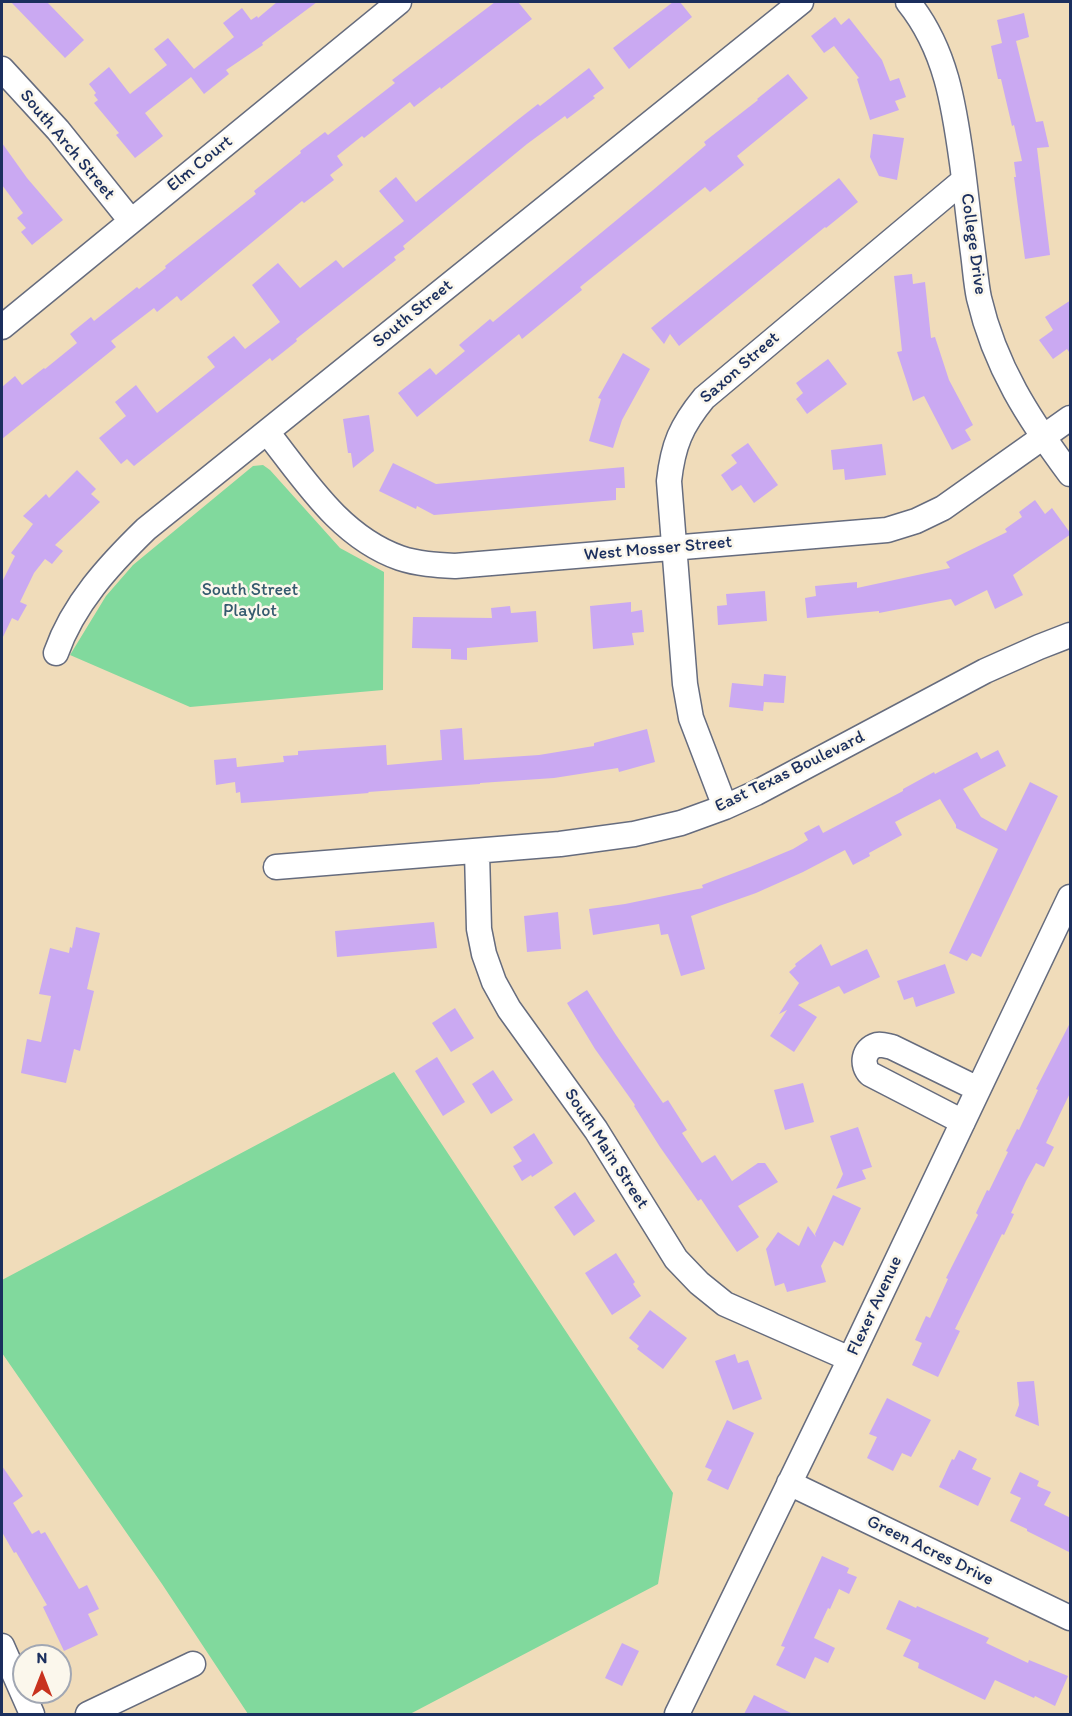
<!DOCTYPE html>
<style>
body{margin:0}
#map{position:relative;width:1072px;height:1716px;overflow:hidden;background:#f0dcba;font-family:Itim,sans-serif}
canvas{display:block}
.frame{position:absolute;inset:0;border:3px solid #1b2f5e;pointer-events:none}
.north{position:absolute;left:12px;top:1644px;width:60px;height:60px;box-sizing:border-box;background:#fbf7ec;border:2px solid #a1a7b3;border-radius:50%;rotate:0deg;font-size:16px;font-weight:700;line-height:24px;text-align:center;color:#1b2f5e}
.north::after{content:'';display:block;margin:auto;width:21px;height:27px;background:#c8321e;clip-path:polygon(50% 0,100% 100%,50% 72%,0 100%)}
</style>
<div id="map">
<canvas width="1072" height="1716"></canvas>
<div class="frame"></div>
<div class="north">N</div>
</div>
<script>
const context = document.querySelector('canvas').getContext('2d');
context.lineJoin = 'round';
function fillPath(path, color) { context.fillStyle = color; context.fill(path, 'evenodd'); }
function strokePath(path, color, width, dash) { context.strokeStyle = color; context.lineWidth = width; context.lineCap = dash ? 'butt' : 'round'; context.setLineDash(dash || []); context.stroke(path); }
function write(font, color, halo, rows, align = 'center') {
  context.font = font + ' Itim,sans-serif'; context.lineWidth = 5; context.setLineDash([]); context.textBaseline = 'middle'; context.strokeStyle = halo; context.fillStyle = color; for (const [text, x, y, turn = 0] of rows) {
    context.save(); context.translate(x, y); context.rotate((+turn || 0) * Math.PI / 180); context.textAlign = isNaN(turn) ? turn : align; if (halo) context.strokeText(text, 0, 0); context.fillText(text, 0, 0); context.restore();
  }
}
fillPath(new Path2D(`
 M 263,465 L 270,470 L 340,548 L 384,572 L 383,690 L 190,707 L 70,655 L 106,596 L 133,565 L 253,466 Z
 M 394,1072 L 673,1493 L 658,1584 L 410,1714 L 248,1714 L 162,1584 L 2,1353 L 2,1280 Z`), '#81d99d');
fillPath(new Path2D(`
 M 11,2 L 47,2 L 84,40 L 65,58 Z
 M 277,2 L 317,2 L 262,43 L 263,45 L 226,70 L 229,74 L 204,94 L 191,77 L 145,113 L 163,136 L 135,158 L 116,135 L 119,133 L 94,103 L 98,100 L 94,95 L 96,93 L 89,84 L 109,67 L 130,94 L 167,65 L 154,49 L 168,38 L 194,69 L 234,37 L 223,23 L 242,8 L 251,20 L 257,16 L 258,18 Z
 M 495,2 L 518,2 L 532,19 L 441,89 L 440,87 L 414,107 L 410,102 L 364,138 L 362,136 L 337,156 L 343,165 L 330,175 L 334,180 L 304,203 L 302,201 L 181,301 L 177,296 L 157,312 L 154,308 L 111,341 L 116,347 L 2,439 L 2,387 L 15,376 L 22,385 L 44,368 L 45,369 L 77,343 L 70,334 L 91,317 L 94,321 L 137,287 L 139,289 L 166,268 L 165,266 L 256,194 L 254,191 L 301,153 L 300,151 L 325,132 L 328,135 L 395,83 L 392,80 Z
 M 673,2 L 680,2 L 692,17 L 629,69 L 613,48 Z
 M 1024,13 L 1029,37 L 1016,41 L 1036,122 L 1043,121 L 1049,147 L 1037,148 L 1050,255 L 1025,259 L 1014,177 L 1016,177 L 1014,162 L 1022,161 L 1014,125 L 1012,126 L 1001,79 L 998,79 L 991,46 L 1002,43 L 997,20 Z
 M 835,17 L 841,25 L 849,18 L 882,60 L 890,81 L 899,78 L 906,97 L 895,101 L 899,110 L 870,120 L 857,79 L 859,78 L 834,46 L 824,53 L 811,36 Z
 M 589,68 L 604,88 L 593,96 L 595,98 L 567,119 L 565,116 L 527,144 L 403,246 L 405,249 L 394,257 L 396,260 L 296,339 L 297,341 L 272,361 L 270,358 L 134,466 L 127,459 L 121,464 L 99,438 L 126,416 L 115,402 L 136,385 L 157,413 L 215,367 L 207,357 L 234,336 L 245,349 L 280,322 L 252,285 L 278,263 L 300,288 L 336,260 L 343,268 L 404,221 L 379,191 L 396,177 L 416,202 L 515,122 L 538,104 L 540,106 Z
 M 788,74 L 808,98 L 737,156 L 744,165 L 710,192 L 705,187 L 580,287 L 582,290 L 522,339 L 519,334 L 417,417 L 398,393 L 430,368 L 436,375 L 465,351 L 459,345 L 490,319 L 493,322 L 653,190 L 706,145 L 704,142 L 758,100 L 757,99 Z
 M 873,134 L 904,138 L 897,180 L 879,176 L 870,157 Z
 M 2,143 L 27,178 L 63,220 L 32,245 L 21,232 L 26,228 L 17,218 L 23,213 L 2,185 Z
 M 839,178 L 858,202 L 826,228 L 825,227 L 679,346 L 670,334 L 664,344 L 651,328 Z
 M 912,274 L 913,284 L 925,282 L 931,338 L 935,337 L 949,380 L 973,425 L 965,430 L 971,440 L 952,450 L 924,396 L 913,401 L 897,352 L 902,351 L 894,276 Z
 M 1071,300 L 1071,355 L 1067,349 L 1053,359 L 1039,340 L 1053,330 L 1045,317 Z
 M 623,353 L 650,369 L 622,420 L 613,448 L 589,441 L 601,399 L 598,398 Z
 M 828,359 L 847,384 L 807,414 L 796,399 L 803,393 L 796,383 Z
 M 369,415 L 374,451 L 353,468 L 351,453 L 348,453 L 343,419 Z
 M 748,443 L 778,485 L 754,503 L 741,485 L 732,491 L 721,475 L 737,463 L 731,455 Z
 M 882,444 L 886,475 L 845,480 L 844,469 L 833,470 L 831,450 Z
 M 393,463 L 436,484 L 624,467 L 625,488 L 616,488 L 616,500 L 434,515 L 417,506 L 416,509 L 379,491 Z
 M 77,470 L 96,489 L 91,494 L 100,502 L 55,545 L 63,551 L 52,564 L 45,559 L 34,573 L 20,602 L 27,605 L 18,621 L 12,618 L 2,639 L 2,582 L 15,556 L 11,553 L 33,524 L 23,516 L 46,494 L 49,498 Z
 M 1035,500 L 1045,514 L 1052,508 L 1071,534 L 1013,575 L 1023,595 L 995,609 L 987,590 L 955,606 L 951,599 L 879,613 L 879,611 L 807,618 L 805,598 L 816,596 L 815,586 L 857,582 L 857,588 L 950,568 L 946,562 L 1007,532 L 1005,529 L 1022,517 L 1019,512 Z
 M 765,591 L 767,621 L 718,625 L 717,606 L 727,605 L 726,594 Z
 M 631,602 L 631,612 L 642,610 L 644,632 L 632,633 L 634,645 L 593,649 L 590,606 Z
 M 510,606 L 511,613 L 536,611 L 538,642 L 467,648 L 467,660 L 451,659 L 451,649 L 412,648 L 413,617 L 492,618 L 491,608 Z
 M 764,674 L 786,676 L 784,703 L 764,702 L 763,711 L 729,707 L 732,683 L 763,686 Z
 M 462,728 L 464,760 L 539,755 L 594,746 L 594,743 L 647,729 L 655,762 L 619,772 L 618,768 L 554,778 L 480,783 L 480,784 L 368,792 L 369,793 L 241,803 L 240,792 L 236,793 L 235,782 L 216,785 L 214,760 L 236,758 L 237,767 L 284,762 L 283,756 L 298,755 L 298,751 L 386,745 L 387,765 L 442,760 L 440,730 Z
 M 998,750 L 1006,766 L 963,789 L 981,817 L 1006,831 L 1030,782 L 1058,796 L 981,957 L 972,953 L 967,961 L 949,953 L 998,849 L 956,828 L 956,825 L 940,799 L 895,822 L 902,835 L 869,853 L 870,856 L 853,865 L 845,850 L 803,872 L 756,893 L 691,916 L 705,969 L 681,976 L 668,934 L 661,935 L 659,924 L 593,935 L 589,909 L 625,904 L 703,888 L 702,885 L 750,867 L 793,849 L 808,840 L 804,833 L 819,825 L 823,833 L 903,791 L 903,789 L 934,772 L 935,774 L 977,752 L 981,759 Z
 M 558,912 L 561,949 L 527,952 L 524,916 Z
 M 434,922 L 437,948 L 337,957 L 335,931 Z
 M 76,927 L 100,933 L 87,989 L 94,991 L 80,1051 L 74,1049 L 66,1083 L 21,1073 L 27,1039 L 41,1042 L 51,996 L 39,994 L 50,948 L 69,953 L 70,947 L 72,948 Z
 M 821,944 L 831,966 L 867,949 L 880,977 L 844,994 L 839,986 L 798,1005 L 817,1017 L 794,1052 L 770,1036 L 787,1010 L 779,1014 L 799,983 L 789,972 L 796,966 L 795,964 Z
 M 945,964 L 955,993 L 916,1007 L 913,997 L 904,1000 L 897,981 Z
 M 587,990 L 616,1035 L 663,1103 L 668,1100 L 687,1130 L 682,1133 L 702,1163 L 715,1155 L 732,1181 L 758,1163 L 765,1163 L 778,1182 L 738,1206 L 759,1237 L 737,1252 L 701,1199 L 698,1201 L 660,1147 L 634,1106 L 635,1105 L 595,1049 L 567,1003 Z
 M 455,1008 L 474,1038 L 451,1052 L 432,1023 Z
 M 1071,1021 L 1071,1091 L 1046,1143 L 1054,1147 L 1044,1167 L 1036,1163 L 1026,1181 L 1011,1213 L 1014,1214 L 1004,1235 L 1002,1234 L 955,1329 L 960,1331 L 938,1377 L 912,1365 L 922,1343 L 915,1340 L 926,1316 L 930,1318 L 948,1279 L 946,1278 L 978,1215 L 976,1213 L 987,1190 L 989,1191 L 1008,1152 L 1006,1151 L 1017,1129 L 1019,1130 L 1038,1090 L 1036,1089 Z
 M 437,1057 L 465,1102 L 443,1116 L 415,1071 Z
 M 493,1070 L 513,1100 L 491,1114 L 472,1084 Z
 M 803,1083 L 814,1122 L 785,1130 L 774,1090 Z
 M 858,1127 L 872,1167 L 862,1170 L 866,1179 L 836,1189 L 843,1174 L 830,1136 Z
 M 534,1133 L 553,1163 L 532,1177 L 531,1175 L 522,1181 L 513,1166 L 522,1161 L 513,1147 Z
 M 575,1192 L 595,1221 L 574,1236 L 554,1207 Z
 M 833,1195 L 861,1208 L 843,1246 L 834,1241 L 821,1266 L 826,1282 L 787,1292 L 784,1283 L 775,1286 L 766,1249 L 778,1232 L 799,1246 L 808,1226 L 816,1237 L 815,1234 Z
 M 616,1253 L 635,1282 L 633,1284 L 641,1296 L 612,1315 L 585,1273 Z
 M 650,1310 L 687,1338 L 663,1369 L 637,1349 L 639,1346 L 629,1338 Z
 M 735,1354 L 738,1363 L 748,1360 L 762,1399 L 733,1410 L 715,1361 Z
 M 1034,1381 L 1039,1426 L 1015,1416 L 1019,1405 L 1017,1382 Z
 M 887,1398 L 931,1420 L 911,1457 L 902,1453 L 893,1471 L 867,1458 L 877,1437 L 869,1434 Z
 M 727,1420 L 754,1433 L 728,1490 L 707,1480 L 712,1470 L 705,1467 Z
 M 959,1450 L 977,1459 L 972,1469 L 991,1478 L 978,1506 L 939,1487 L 952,1459 L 954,1460 Z
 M 2,1466 L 23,1496 L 13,1503 L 32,1534 L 39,1530 L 41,1534 L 45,1532 L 79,1589 L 87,1585 L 99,1609 L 88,1614 L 98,1635 L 64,1651 L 43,1607 L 47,1605 L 16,1552 L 14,1553 L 2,1532 Z
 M 1020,1472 L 1039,1481 L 1037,1486 L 1051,1492 L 1044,1505 L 1071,1518 L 1071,1553 L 1027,1531 L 1027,1529 L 1010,1521 L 1021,1498 L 1010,1493 Z
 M 822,1556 L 849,1568 L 847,1573 L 857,1577 L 849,1594 L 839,1589 L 830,1609 L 828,1608 L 814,1638 L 835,1648 L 828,1663 L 815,1657 L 805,1679 L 776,1665 L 785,1647 L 781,1646 Z
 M 899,1600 L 916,1608 L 917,1606 L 989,1638 L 986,1643 L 1028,1663 L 1029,1660 L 1068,1676 L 1055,1706 L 1035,1696 L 1034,1698 L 995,1680 L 985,1700 L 918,1668 L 919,1663 L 903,1656 L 911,1640 L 886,1629 Z
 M 622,1643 L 639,1651 L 622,1686 L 605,1678 Z
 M 754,1695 L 793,1714 L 744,1714 Z`), '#caa9f2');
const minor = new Path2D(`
 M 908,2 C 946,49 954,105 962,163 C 966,193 969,223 973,253 C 975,268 976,284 979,298 C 995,367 1029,419 1070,474
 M 2,69 L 58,130 L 131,221
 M 2,327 L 399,2
 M 267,432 C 305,480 340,537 400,558 C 418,564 436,565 455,566 L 887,530 L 916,521 L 943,508 L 1070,418
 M 56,653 C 73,604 109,565 146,529 L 801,2
 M 725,807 L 691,718 L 685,684 L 669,481 C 673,445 681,426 704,398 L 964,180
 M 477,852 L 479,929 L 484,954 L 494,982 L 509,1009 L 596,1130 L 676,1259 L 699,1283 L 725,1304 L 850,1359
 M 276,867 L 560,844 L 634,834 L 681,823 L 725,807 L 756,793 L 985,671 L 1039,647 L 1070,635
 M 963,1122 L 870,1074 C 861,1065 863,1049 877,1045 C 882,1044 887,1046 892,1047 L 978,1089
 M 789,1483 L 1070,1618
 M 2,1646 L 32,1714
 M 88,1714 L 193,1664
 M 677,1714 L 850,1359 L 1070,897`);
strokePath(minor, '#666c7e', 27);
strokePath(minor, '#fff', 24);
write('18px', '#1b2f5e', '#fbf7ec', [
 ["South Arch Street",67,145,50],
 ["Elm Court",200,164,-39],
 ["College Drive",973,244,82],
 ["South Street",413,314,-39],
 ["Saxon Street",740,368,-41],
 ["West Mosser Street",658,549,-5],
 ["East Texas Boulevard",790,772,-26],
 ["South Main Street",606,1149,57],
 ["Flexer Avenue",875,1306,-65],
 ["Green Acres Drive",930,1551,26]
]);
write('18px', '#345a6e', '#fbf7ec', [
 ["South Street",250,590],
 ["Playlot",250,611]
]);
</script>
